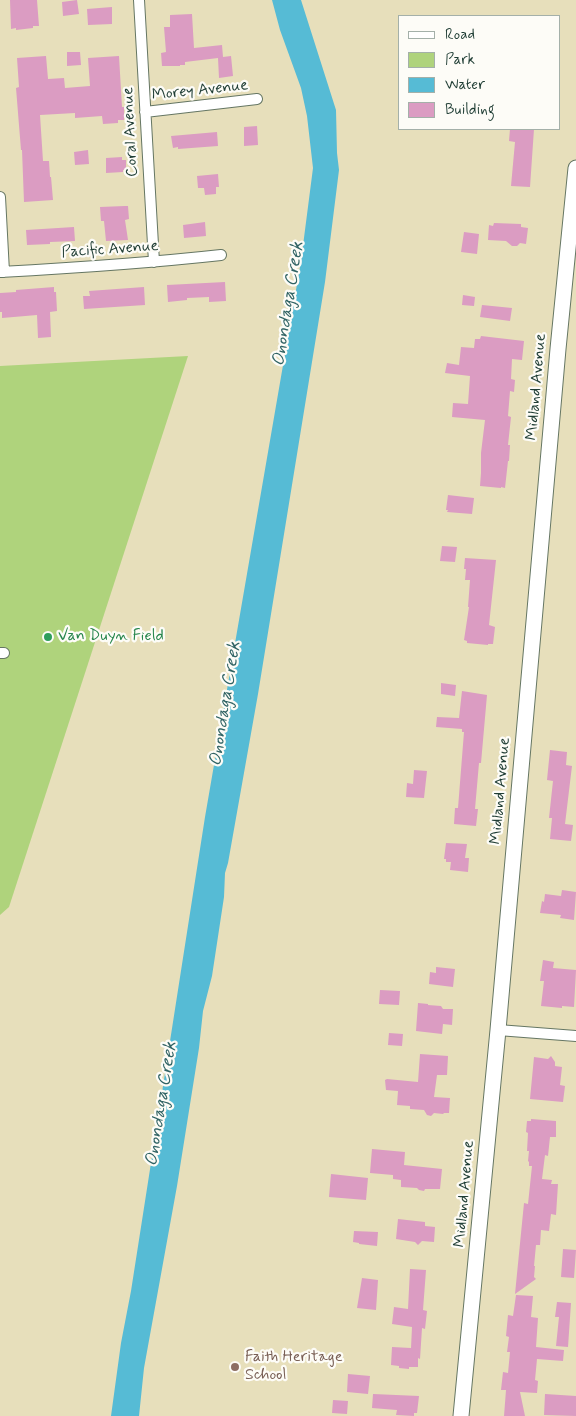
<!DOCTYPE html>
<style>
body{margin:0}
#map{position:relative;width:576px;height:1416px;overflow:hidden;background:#e7dfbb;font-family:Mynerve,sans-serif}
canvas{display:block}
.legend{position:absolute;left:398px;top:15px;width:162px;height:115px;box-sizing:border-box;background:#fdfcf7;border:1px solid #a4b0a9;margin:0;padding:6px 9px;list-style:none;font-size:15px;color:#1f3d34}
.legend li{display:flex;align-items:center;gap:10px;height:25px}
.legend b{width:25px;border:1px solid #a4b0a9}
</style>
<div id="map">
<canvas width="576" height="1416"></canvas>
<ul class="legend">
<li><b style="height:6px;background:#fff"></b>Road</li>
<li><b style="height:14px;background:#afd37c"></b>Park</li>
<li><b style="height:14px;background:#56bbd5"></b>Water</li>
<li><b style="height:14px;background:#db9cc2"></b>Building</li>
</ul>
</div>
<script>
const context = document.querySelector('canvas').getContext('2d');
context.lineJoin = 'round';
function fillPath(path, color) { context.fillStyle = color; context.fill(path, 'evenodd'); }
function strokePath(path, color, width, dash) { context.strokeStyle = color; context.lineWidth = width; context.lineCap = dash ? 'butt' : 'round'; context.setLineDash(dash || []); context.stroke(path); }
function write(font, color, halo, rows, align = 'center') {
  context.font = font + ' Mynerve,sans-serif'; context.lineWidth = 4.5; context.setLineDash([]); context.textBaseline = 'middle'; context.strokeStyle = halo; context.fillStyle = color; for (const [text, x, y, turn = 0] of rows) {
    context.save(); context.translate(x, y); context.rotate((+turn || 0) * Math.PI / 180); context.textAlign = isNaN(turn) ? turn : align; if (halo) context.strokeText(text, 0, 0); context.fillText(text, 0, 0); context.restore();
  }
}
fillPath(new Path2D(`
 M 188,356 L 9,907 L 0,915 L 0,366 Z`), '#afd37c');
fillPath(new Path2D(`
 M 272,0 L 301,0 L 336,110 L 337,153 L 339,170 L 325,282 L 258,694 L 228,863 L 225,873 L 224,897 L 212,976 L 203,1011 L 199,1048 L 177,1186 L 144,1368 L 139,1416 L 111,1416 L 121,1343 L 131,1291 L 205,817 L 301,261 L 313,168 L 307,116 L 301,88 L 280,30 Z`), '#56bbd5');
fillPath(new Path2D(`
 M 10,0 L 37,0 L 39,26 L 33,26 L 33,28 L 16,30 L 16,28 L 11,29 Z
 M 77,0 L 79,14 L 63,16 L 62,2 Z
 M 112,7 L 112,24 L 88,25 L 87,9 Z
 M 192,14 L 194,48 L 222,45 L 223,57 L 231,56 L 233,76 L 219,78 L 218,58 L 185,62 L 185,65 L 180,65 L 180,66 L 162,66 L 161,53 L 166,52 L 164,27 L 170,27 L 170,15 Z
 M 67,52 L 80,52 L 81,65 L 67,66 Z
 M 46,56 L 48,79 L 64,78 L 65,88 L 90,86 L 88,58 L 119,56 L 122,107 L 124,107 L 124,120 L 118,120 L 118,123 L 103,124 L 102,116 L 75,118 L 75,113 L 40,115 L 43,161 L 49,161 L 50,177 L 51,177 L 53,200 L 24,202 L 22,150 L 21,150 L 16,88 L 19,87 L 17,58 Z
 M 257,126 L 258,145 L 244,146 L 244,127 Z
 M 510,129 L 534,129 L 530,187 L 511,186 L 515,142 L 509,141 Z
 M 217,132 L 218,146 L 178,149 L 178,147 L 173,148 L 171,136 Z
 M 88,150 L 89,164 L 75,165 L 74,152 Z
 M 122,157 L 122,160 L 126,160 L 126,170 L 123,170 L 123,172 L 106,173 L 106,158 Z
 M 218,174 L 219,187 L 216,187 L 216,194 L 205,195 L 204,188 L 198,188 L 197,176 Z
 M 125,206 L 128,206 L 129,219 L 125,220 L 128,240 L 106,241 L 104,221 L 101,221 L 100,207 Z
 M 205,222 L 206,236 L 184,238 L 183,225 Z
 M 494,223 L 521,224 L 521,227 L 528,228 L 526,244 L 520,243 L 517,246 L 512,246 L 506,241 L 488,240 L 489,225 L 493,226 Z
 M 74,227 L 75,241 L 50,242 L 50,244 L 27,245 L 26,230 Z
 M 464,232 L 479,234 L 477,254 L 461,252 Z
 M 225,282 L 226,301 L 209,302 L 209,297 L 187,298 L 187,300 L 168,302 L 167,285 Z
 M 54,287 L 54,292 L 56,292 L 57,311 L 50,312 L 51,337 L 38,338 L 37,315 L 2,318 L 2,312 L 0,312 L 0,293 L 16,292 L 16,290 Z
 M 144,287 L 145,305 L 84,309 L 83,296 L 90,296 L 89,291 Z
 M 463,295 L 475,297 L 474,306 L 462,305 Z
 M 482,305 L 512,308 L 510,321 L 480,317 Z
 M 481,336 L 524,341 L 522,360 L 512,359 L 511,379 L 515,380 L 514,392 L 510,391 L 508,416 L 511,417 L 508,445 L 510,445 L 509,461 L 508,461 L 505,488 L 501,487 L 501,488 L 480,486 L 481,473 L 481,453 L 485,420 L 452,417 L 453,403 L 468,404 L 470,376 L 445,373 L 447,363 L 459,365 L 461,347 L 474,348 L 475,339 L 480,339 Z
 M 448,495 L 474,498 L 472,514 L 447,512 L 448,510 L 446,510 Z
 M 442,546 L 457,547 L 455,562 L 440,561 Z
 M 465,558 L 496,560 L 489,625 L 495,627 L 493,644 L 488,644 L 488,645 L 467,643 L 467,641 L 464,640 L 469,607 L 468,607 L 470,580 L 465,580 L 466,569 L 464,569 Z
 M 441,683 L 456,685 L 455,696 L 441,694 Z
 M 462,691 L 487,695 L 481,763 L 479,763 L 475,809 L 478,809 L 476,826 L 454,824 L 455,808 L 458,808 L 464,732 L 462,732 L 462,729 L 436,727 L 437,717 L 459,718 Z
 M 550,750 L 567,752 L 566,765 L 572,766 L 565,824 L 573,825 L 571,841 L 550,839 L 552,818 L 549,818 L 553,781 L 547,780 Z
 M 414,770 L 427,771 L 424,798 L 406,797 L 407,783 L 413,784 Z
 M 446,843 L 467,844 L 465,858 L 469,858 L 468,872 L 450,870 L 451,862 L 446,862 L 446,859 L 444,859 Z
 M 562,890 L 576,892 L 574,920 L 560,918 L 561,915 L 540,913 L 542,901 L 544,902 L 545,894 L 561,896 Z
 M 543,960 L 554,962 L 553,968 L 576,970 L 574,1007 L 562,1006 L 562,1008 L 541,1006 L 544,981 L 540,981 Z
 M 436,967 L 455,969 L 453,987 L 429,984 L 430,972 L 436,973 Z
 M 380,990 L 400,991 L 399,1005 L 379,1004 Z
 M 418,1003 L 428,1004 L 428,1005 L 441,1006 L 443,1009 L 453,1009 L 452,1025 L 443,1024 L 442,1034 L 416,1031 Z
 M 389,1033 L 403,1034 L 402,1046 L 388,1045 Z
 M 420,1054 L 448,1056 L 447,1075 L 437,1075 L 434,1097 L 450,1098 L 449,1113 L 444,1113 L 443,1114 L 434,1113 L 431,1116 L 427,1115 L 424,1110 L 410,1109 L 410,1106 L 397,1105 L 398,1091 L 386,1090 L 385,1080 L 387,1079 L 418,1082 Z
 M 551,1056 L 555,1062 L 555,1066 L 562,1067 L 560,1085 L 565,1086 L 563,1102 L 530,1099 L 534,1057 L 548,1059 Z
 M 531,1119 L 556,1121 L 556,1137 L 550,1137 L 548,1156 L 545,1155 L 542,1179 L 552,1180 L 551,1184 L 558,1184 L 556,1215 L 551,1214 L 549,1231 L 541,1230 L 540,1245 L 536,1245 L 534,1266 L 535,1266 L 534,1277 L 536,1279 L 515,1294 L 524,1203 L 528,1204 L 532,1166 L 529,1166 L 529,1162 L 528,1161 L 529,1151 L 527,1151 L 528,1133 L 526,1132 L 527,1121 L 531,1121 Z
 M 372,1149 L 405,1152 L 404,1165 L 442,1169 L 440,1189 L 425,1189 L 424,1191 L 419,1190 L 417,1188 L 401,1187 L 401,1180 L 393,1179 L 393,1175 L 370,1173 Z
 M 331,1174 L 368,1178 L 366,1200 L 329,1197 Z
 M 398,1219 L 425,1222 L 425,1226 L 435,1227 L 434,1242 L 422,1241 L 418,1245 L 415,1242 L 396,1239 Z
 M 354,1231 L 378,1232 L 377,1246 L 359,1244 L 359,1243 L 353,1242 Z
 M 563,1249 L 576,1250 L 574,1278 L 561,1277 Z
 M 410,1269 L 426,1270 L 423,1310 L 427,1311 L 425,1329 L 422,1328 L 420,1359 L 418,1358 L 418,1367 L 409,1367 L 409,1369 L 399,1368 L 399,1366 L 391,1365 L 392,1347 L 411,1348 L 412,1327 L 392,1324 L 394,1307 L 408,1309 Z
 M 362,1278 L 378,1280 L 376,1310 L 357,1308 Z
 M 516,1295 L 533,1296 L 531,1317 L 538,1318 L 536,1347 L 564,1350 L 563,1361 L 537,1359 L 535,1380 L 538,1381 L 537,1393 L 520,1392 L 525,1416 L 504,1416 L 506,1390 L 501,1390 L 503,1372 L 508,1373 L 510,1352 L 507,1352 L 509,1337 L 506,1336 L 508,1315 L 513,1316 Z
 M 557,1302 L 571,1303 L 568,1347 L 556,1346 L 559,1317 L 555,1317 Z
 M 348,1374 L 370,1376 L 368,1394 L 347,1392 Z
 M 373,1394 L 419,1396 L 417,1413 L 414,1413 L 414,1416 L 396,1415 L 397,1410 L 372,1408 Z
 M 545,1394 L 576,1396 L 576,1416 L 544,1415 Z
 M 333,1400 L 348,1401 L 347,1414 L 332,1413 Z`), '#db9cc2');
const street = new Path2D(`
 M 139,0 L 154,262
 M 145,112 L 257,99
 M 0,197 L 4,272
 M 0,272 C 74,268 148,263 221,255
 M 0,653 L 4,653
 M 498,1030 L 576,1036`);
const secondary = new Path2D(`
 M 461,1416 L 498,1030 L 558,349 L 576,168`);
strokePath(street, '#657663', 12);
strokePath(secondary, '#657663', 17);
strokePath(street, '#fff', 10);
strokePath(secondary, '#fff', 15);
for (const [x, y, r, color] of [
 [48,637,5,"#2e9e5b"],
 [235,1367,5,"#8d6e63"]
]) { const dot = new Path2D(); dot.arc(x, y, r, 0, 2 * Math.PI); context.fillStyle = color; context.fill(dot); strokePath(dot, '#fdfcf7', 2); }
write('16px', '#1f3d34', '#fdfcf7', [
 ["Morey Avenue",200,91,-6],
 ["Coral Avenue",131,132,-93],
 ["Pacific Avenue",110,250,-4],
 ["Midland Avenue",537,387,-85],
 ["Midland Avenue",501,791,-85],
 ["Midland Avenue",465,1194,-85]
]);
write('16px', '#27864d', '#fdfcf7', [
 ["Van Duyn Field",58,637]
], 'left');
write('16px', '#785e54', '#fdfcf7', [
 ["Faith Heritage",245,1358],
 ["School",245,1376]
], 'left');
write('italic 18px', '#306364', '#fdfcf7', [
 ["Onondaga Creek",289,304,-81],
 ["Onondaga Creek",226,704,-81],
 ["Onondaga Creek",162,1104,-81]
]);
</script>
